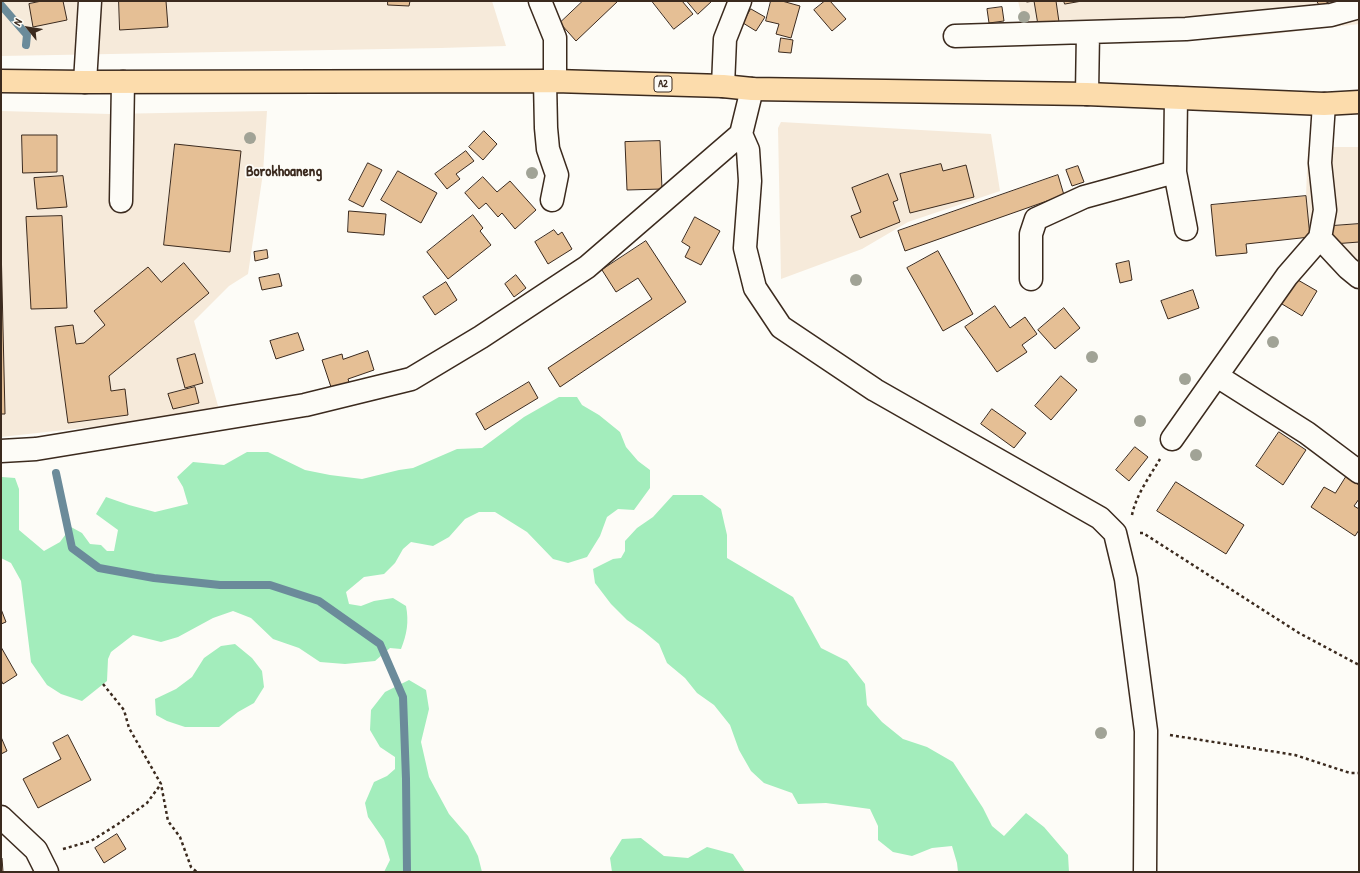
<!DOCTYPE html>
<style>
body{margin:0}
#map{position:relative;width:1360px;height:873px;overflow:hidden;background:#fdfcf7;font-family:"Patrick Hand",sans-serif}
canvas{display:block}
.frame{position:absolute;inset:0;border:2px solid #3b2a1e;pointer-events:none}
.north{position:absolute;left:8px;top:8px;width:40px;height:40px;-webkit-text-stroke:3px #fdfcf7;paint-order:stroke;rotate:300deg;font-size:11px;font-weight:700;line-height:16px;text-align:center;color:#3b2a1e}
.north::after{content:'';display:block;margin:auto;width:14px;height:18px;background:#3b2a1e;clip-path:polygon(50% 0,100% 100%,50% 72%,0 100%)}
</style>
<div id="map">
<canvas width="1360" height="873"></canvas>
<div class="frame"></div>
<div class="north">N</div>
</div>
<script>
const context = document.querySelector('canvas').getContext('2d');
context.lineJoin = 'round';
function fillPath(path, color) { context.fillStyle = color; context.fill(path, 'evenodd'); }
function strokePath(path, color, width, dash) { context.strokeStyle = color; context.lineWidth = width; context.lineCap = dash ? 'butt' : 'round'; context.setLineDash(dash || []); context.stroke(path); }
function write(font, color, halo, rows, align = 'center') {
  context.font = font + ' "Patrick Hand",sans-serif'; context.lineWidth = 3.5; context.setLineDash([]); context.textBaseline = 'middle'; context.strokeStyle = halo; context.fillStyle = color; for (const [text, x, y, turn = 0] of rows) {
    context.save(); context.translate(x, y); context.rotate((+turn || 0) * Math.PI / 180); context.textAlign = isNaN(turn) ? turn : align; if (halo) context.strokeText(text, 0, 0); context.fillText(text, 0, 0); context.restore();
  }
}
fillPath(new Path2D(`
 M 1,1 L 492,1 L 506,46 L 441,48 L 1,56 Z
 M 1018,1 L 1359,1 L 1359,24 L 1238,38 L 1029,45 Z
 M 1,111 L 110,114 L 267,111 L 263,173 L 248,274 L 229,286 L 194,321 L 220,413 L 1,437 Z
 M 781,122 L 991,134 L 1000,191 L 908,222 L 862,249 L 781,279 L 778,128 Z
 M 1308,147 L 1359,147 L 1359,288 L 1328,266 L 1310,237 L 1306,196 Z`), '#f6eada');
fillPath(new Path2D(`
 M 559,397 L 577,397 L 582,405 L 599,415 L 620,432 L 626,447 L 638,461 L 650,470 L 650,488 L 634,510 L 618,509 L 607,517 L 600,536 L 587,557 L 568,563 L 553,559 L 527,532 L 495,512 L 479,512 L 465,519 L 449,537 L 433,546 L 411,542 L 403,549 L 395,563 L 384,574 L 364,577 L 346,592 L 349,604 L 361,606 L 374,601 L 393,598 L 406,606 C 409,622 407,634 401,649 L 390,648 L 375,661 L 345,664 L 320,662 L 299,648 L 273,639 L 251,618 L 233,611 L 213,618 L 178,637 L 161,642 L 133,635 L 111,652 L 108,659 L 107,681 L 82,701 L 61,694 L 47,685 L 31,662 L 21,581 L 11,563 L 1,558 L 2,477 L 15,478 L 19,489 L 19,530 L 44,551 L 60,542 L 71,527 L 82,533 L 90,544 L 101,545 L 107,551 L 114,551 L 118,530 L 96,514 L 106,497 L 129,505 L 155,512 L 188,504 L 183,487 L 177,477 L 193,462 L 224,465 L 247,452 L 268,452 L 305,470 L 330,475 L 362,479 L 399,470 L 413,468 L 457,449 L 482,448 L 524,417 Z
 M 673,495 L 702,495 L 721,509 L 727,535 L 727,558 L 793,597 L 821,648 L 847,661 L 865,684 L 867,705 L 882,722 L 903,739 L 927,747 L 953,762 L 983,808 L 992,826 L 1004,836 L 1026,813 L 1044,827 L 1068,855 L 1069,872 L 958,872 L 957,863 L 952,846 L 932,848 L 912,856 L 893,852 L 878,840 L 878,826 L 870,809 L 826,803 L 798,804 L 792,793 L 764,783 L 751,771 L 739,750 L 730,725 L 714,705 L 697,693 L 685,678 L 667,663 L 659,644 L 642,630 L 627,620 L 611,604 L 595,583 L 593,569 L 613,559 L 621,558 L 625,551 L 625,541 L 637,528 L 653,517 Z
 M 235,644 L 252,658 L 262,671 L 264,687 L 254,703 L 238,712 L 219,727 L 185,727 L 167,721 L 156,715 L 155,699 L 176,689 L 192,677 L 204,658 L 221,646 Z
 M 409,680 L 426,690 L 429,709 L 421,742 L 429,777 L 449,814 L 468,836 L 478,856 L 482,872 L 384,872 L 390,860 L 384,840 L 368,817 L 365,803 L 374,782 L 387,776 L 395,769 L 395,757 L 380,747 L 370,730 L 371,710 L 385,692 Z
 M 641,838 L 664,856 L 688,858 L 707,847 L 733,854 L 745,872 L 612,872 L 610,858 L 622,839 Z`), '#a3edbc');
strokePath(new Path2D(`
 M 1,5 L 27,35 L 26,45
 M 56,473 L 72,548 L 99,568 L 154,578 L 220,585 L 270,585 L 319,601 L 380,644 L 403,697 L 406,779 L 407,872`), '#6b8b9a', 8);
const building = new Path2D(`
 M 42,1 L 63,1 L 67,20 L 33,27 L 29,4 Z
 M 119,1 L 166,1 L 168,27 L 120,30 Z
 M 388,1 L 410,1 L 409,6 L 388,5 Z
 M 583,1 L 618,1 L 576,41 L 560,23 Z
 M 652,1 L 682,1 L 693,14 L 674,29 Z
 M 687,1 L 712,1 L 698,14 Z
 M 771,1 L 782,1 L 800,6 L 791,38 L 776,34 L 779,24 L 766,21 Z
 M 825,1 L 830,1 L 846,19 L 832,31 L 814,10 Z
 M 1027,1 L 1056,1 L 1059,22 L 1038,25 L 1034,1 L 1027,2 Z
 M 1064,1 L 1082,1 L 1065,4 Z
 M 1317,1 L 1331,1 L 1320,6 Z
 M 1002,7 L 1004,21 L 989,23 L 987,9 Z
 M 751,9 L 765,17 L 756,31 L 743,23 Z
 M 781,38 L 793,40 L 791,53 L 779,52 Z
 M 484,131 L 497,144 L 483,160 L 469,147 Z
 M 22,135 L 57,135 L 57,172 L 23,173 Z
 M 660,141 L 662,189 L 627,190 L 625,142 Z
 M 175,144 L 241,151 L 230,252 L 164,245 Z
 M 466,151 L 474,161 L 456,174 L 460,179 L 447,189 L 435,174 Z
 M 368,163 L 382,170 L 363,207 L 349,200 Z
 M 941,164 L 943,171 L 966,165 L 974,197 L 910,213 L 900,174 Z
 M 1078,166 L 1084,182 L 1072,186 L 1066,170 Z
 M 398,171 L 437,193 L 421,223 L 381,200 Z
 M 888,174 L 898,200 L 893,202 L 900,222 L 860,238 L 851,216 L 861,212 L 852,188 Z
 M 1058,175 L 1064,195 L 905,251 L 898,231 Z
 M 63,176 L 67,207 L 37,209 L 34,178 Z
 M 483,177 L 497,192 L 510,181 L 536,210 L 515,229 L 502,213 L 498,217 L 486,203 L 479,209 L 465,193 Z
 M 1306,196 L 1310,237 L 1246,244 L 1247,253 L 1216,256 L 1211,205 Z
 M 349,211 L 386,214 L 384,235 L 348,232 Z
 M 473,215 L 483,228 L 480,231 L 491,245 L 448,279 L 427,252 Z
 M 62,216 L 67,308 L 31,309 L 26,217 Z
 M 695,217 L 720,231 L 701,265 L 685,257 L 690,247 L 682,242 Z
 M 1359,224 L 1359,242 L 1333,244 L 1332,226 Z
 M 554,230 L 558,235 L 562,232 L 572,249 L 548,264 L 535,242 Z
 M 646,241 L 686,302 L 560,387 L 548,368 L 652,299 L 638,278 L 616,292 L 602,270 Z
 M 1,243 L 5,414 L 1,414 Z
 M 267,250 L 268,258 L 255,261 L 254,252 Z
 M 938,251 L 973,314 L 943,331 L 907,268 Z
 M 1129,261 L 1132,280 L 1120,283 L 1116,264 Z
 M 184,263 L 209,293 L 109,376 L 111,391 L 125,389 L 128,415 L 68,423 L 55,327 L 73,325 L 76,344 L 84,343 L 105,325 L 94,311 L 148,267 L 161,282 Z
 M 279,274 L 282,286 L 262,290 L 259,278 Z
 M 516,275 L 526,288 L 514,297 L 505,284 Z
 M 1291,276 L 1317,291 L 1302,316 L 1277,301 Z
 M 446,282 L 457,300 L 435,315 L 423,297 Z
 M 1193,290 L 1199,308 L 1168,319 L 1161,301 Z
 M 995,306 L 1010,328 L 1025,317 L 1037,334 L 1022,345 L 1027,352 L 997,372 L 965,327 Z
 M 1064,308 L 1080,328 L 1055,349 L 1038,330 Z
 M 298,333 L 304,350 L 276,359 L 270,341 Z
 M 368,351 L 374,370 L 348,379 L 350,385 L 332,390 L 322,360 L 342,354 L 343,359 Z
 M 195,354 L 203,383 L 185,388 L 177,359 Z
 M 1061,376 L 1077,390 L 1051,420 L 1035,406 Z
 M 529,382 L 538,398 L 485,430 L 476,414 Z
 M 195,387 L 199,403 L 173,409 L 168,394 Z
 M 992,409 L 1026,433 L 1014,448 L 981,424 Z
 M 1279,432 L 1306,450 L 1283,485 L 1256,466 Z
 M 1135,447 L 1148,457 L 1129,481 L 1116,470 Z
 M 1346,477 L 1359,485 L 1359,499 L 1354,506 L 1359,509 L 1359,530 L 1355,536 L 1311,507 L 1324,487 L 1335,493 Z
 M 1176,482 L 1244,525 L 1226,554 L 1157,511 Z
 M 1,609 L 6,622 L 1,624 Z
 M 1,647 L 17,675 L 3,684 L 1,680 Z
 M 68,735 L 91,780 L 38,808 L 23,779 L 61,759 L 53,743 Z
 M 1,737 L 7,751 L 1,754 Z
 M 117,834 L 126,849 L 104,863 L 95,848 Z
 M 1,858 L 2,858 L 3,872 L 1,872 Z`);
fillPath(building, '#e5bf95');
strokePath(building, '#3b2a1e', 1);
const minor = new Path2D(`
 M 540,1 L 555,38 L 555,81
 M 955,36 L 1186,29 L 1331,15 L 1359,7
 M 545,81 L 546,128 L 548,149 L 557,175 L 552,200
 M 85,82 L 90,1
 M 723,86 L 725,39 L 740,1
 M 752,89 L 741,134 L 748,150 L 750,181 L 745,248 L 755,288 L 781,327 L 875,390 L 1100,518 L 1115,533 L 1126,579 L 1146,731 L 1145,872
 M 1087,94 L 1088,32
 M 1175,172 L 1186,229
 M 121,201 L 123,82
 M 1320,238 L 1348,268 L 1359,277
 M 1031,279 L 1031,234 L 1036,219 L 1084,197 L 1175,172 L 1176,98
 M 1217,376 L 1307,433 L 1359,472
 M 1172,439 L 1287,276 L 1320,238 L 1325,210 L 1320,163 L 1324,104
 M 1,451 L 36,449 L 305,405 L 411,379 L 481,337 L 587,267 L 741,134
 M 1,817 L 36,850 L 47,872`);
const major = new Path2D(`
 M 1,81 L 85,82 L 555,81 L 723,86 L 752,89 L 1087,94 L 1324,104 L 1359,102`);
strokePath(minor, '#3b2a1e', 25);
strokePath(major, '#3b2a1e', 25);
strokePath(new Path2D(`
 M 1132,515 C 1136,495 1150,476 1160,459
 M 1140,533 L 1143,533 L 1299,633 L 1359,665
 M 103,684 L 124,710 L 129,728 L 161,784 L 168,821 L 180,837 L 191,867 L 197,872
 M 1170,735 L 1295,755 L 1350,773 L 1359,773
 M 63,849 L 91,841 L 118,824 L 147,803 L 161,784`), '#3b2a1e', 2.5, [3, 3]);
strokePath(minor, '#fdfcf7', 22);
strokePath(major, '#fcdcac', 22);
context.fillStyle = '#a1a396';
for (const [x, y] of [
 [1024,17],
 [250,138],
 [532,173],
 [856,280],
 [1273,342],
 [1092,357],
 [1185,379],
 [1140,421],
 [1196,455],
 [1101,733]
]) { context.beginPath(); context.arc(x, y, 6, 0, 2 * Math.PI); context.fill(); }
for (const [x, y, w] of [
 [663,84,18]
]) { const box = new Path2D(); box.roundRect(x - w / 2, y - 8, w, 16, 3); context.fillStyle = '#fdfcf7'; context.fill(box); strokePath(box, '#3b2a1e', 1); }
write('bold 10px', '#3b2a1e', null, [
 ["A2",663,84]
]);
write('bold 15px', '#3b2a1e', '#fdfcf7', [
 ["Borokhoaneng",284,172]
]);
</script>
